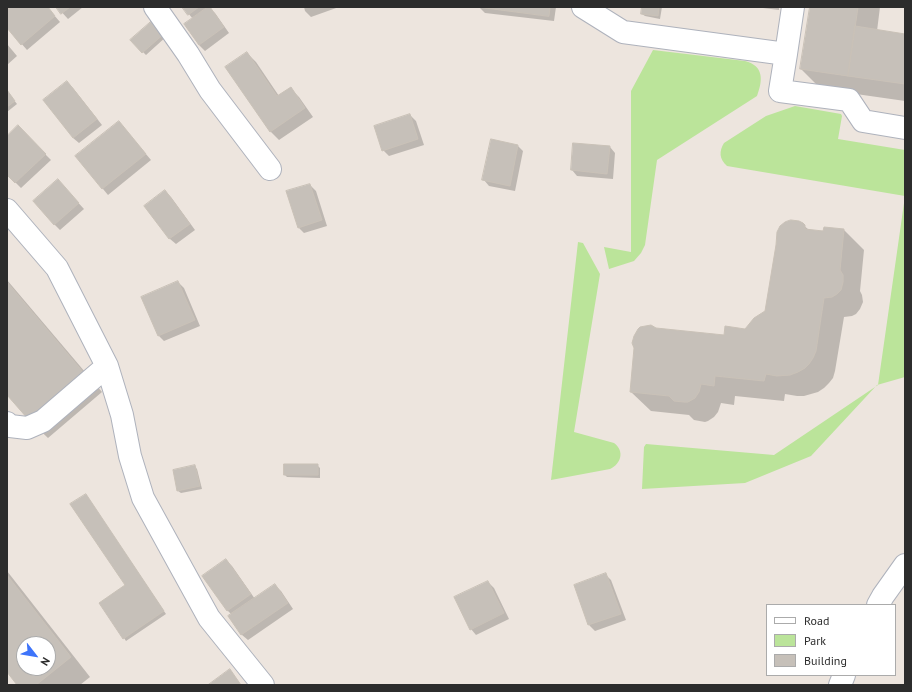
<!DOCTYPE html>
<style>
body{margin:0}
#map{position:relative;width:912px;height:692px;overflow:hidden;background:#ede5de;font-family:"PT Sans",sans-serif}
canvas{display:block}
.frame{position:absolute;inset:0;border:8px solid #2c2c2c;pointer-events:none}
.legend{position:absolute;left:766px;top:604px;width:130px;height:72px;box-sizing:border-box;background:#fff;border:1px solid #ababab;margin:0;padding:5px 7px;list-style:none;font-size:12px;color:#2c2c2c}
.legend li{display:flex;align-items:center;gap:8px;height:20px}
.legend b{width:20px;border:1px solid #ababab}
.north{position:absolute;left:16px;top:636px;width:40px;height:40px;box-sizing:border-box;background:#fff;border:1px solid #ababab;border-radius:50%;rotate:121deg;font-size:11px;font-weight:700;line-height:16px;text-align:center;color:#2c2c2c}
.north::after{content:'';display:block;margin:auto;width:14px;height:18px;background:#3e74fa;clip-path:polygon(50% 0,100% 100%,50% 72%,0 100%)}
</style>
<div id="map">
<canvas width="912" height="692"></canvas>
<div class="frame"></div>
<ul class="legend">
<li><b style="height:5px;background:#fff"></b>Road</li>
<li><b style="height:11px;background:#bbe49a"></b>Park</li>
<li><b style="height:11px;background:#c6c0b9"></b>Building</li>
</ul>
<div class="north">N</div>
</div>
<script>
const context = document.querySelector('canvas').getContext('2d');
context.lineJoin = 'round';
function fillPath(path, color) { context.fillStyle = color; context.fill(path, 'evenodd'); }
function strokePath(path, color, width, dash) { context.strokeStyle = color; context.lineWidth = width; context.lineCap = dash ? 'butt' : 'round'; context.setLineDash(dash || []); context.stroke(path); }
fillPath(new Path2D(`
 M 653,50 L 745,61 C 764,66 763,80 757,96 L 657,160 L 645,245 L 641,253 L 634,261 L 609,269 L 604,247 L 631,252 L 631,91 Z
 M 795,106 L 841,114 L 842,116 L 838,139 L 905,150 L 905,377 L 877,385 L 811,456 L 745,483 L 642,489 L 644,447 L 646,444 L 774,455 L 878,385 L 905,196 L 727,166 C 719,159 719,151 724,143 L 766,116 Z
 M 578,242 L 583,243 L 600,274 L 574,432 L 614,443 C 625,451 621,464 610,469 L 551,480 Z`), '#bbe49a');
fillPath(new Path2D(`
 M 12,7 L 47,7 L 60,22 L 27,50 L 7,27 L 7,11 Z
 M 57,7 L 83,7 L 68,19 Z
 M 183,7 L 213,7 L 210,9 L 215,13 L 229,33 L 205,51 L 199,45 L 185,25 L 193,19 Z
 M 304,7 L 339,7 L 311,17 L 305,11 Z
 M 479,7 L 556,7 L 554,21 L 485,13 Z
 M 643,7 L 662,7 L 660,19 L 645,16 L 642,14 Z
 M 755,7 L 779,7 L 779,10 Z
 M 811,7 L 880,7 L 877,31 L 905,35 L 905,101 L 821,89 L 801,69 Z
 M 153,21 L 167,36 L 146,55 L 131,40 Z
 M 7,44 L 17,56 L 7,65 Z
 M 247,53 L 256,62 L 279,96 L 290,88 L 299,97 L 313,117 L 279,140 L 271,132 L 227,67 Z
 M 67,82 L 73,88 L 102,125 L 79,143 L 73,138 Z
 M 7,91 L 17,104 L 7,112 Z
 M 410,115 L 416,121 L 424,145 L 389,156 L 383,150 Z
 M 119,122 L 151,160 L 108,195 L 103,189 L 76,156 Z
 M 18,127 L 51,160 L 21,188 L 7,174 L 7,137 Z
 M 518,146 L 523,151 L 515,191 L 489,186 L 484,180 Z
 M 610,147 L 615,153 L 613,179 L 577,176 L 572,170 Z
 M 310,185 L 316,191 L 327,226 L 304,233 L 298,227 Z
 M 63,186 L 84,209 L 60,230 L 54,224 Z
 M 165,191 L 171,197 L 195,230 L 176,244 L 170,239 L 146,206 Z
 M 802,224 L 809,230 L 824,232 L 824,228 L 844,230 L 864,250 L 860,291 L 862,295 L 863,302 L 860,309 L 856,314 L 852,316 L 844,317 L 835,371 L 833,378 L 829,383 L 824,388 L 818,392 L 804,396 L 797,396 L 785,394 L 784,401 L 735,396 L 734,405 L 721,403 L 718,412 L 714,417 L 708,421 L 705,422 L 694,420 L 689,415 L 651,411 L 631,392 L 656,329 L 725,336 L 746,330 L 766,311 Z
 M 7,280 L 102,392 L 48,438 L 28,419 L 7,394 Z
 M 178,282 L 184,288 L 200,326 L 164,341 L 158,335 Z
 M 317,465 L 320,468 L 320,478 L 287,477 L 285,475 Z
 M 194,466 L 197,469 L 202,489 L 181,493 L 178,491 Z
 M 88,498 L 166,614 L 126,641 L 124,638 L 126,585 Z
 M 226,560 L 232,566 L 255,599 L 275,585 L 281,591 L 293,609 L 248,640 L 242,635 L 229,617 L 232,615 L 228,611 L 204,577 Z
 M 7,571 L 90,677 L 80,685 L 19,685 L 7,670 ZM 24,644 L 48,644 L 48,668 L 24,668 Z
 M 605,574 L 611,580 L 626,620 L 595,631 L 589,625 L 575,585 Z
 M 488,582 L 494,588 L 509,619 L 476,635 L 471,629 Z`), '#0003');
const building = new Path2D(`
 M 11,7 L 48,7 L 55,16 L 21,45 L 7,28 L 7,10 Z
 M 56,7 L 70,7 L 61,14 Z
 M 182,7 L 199,7 L 188,15 Z
 M 208,7 L 210,7 L 224,27 L 199,45 L 184,24 Z
 M 478,7 L 550,7 L 549,16 Z
 M 642,7 L 659,7 L 658,16 L 641,14 Z
 M 810,7 L 858,7 L 848,76 L 800,69 Z
 M 153,20 L 165,33 L 142,53 L 130,40 Z
 M 855,26 L 905,34 L 905,84 L 848,76 Z
 M 247,52 L 277,96 L 291,87 L 305,108 L 270,132 L 225,67 Z
 M 67,81 L 97,119 L 73,138 L 43,100 Z
 M 7,90 L 15,101 L 7,107 Z
 M 410,114 L 418,139 L 382,151 L 374,126 Z
 M 119,121 L 146,154 L 102,189 L 75,156 Z
 M 18,125 L 46,154 L 15,183 L 7,175 L 7,136 Z
 M 491,139 L 518,145 L 510,186 L 482,180 Z
 M 573,143 L 610,146 L 607,174 L 571,170 Z
 M 58,179 L 79,203 L 54,225 L 33,201 Z
 M 310,184 L 322,220 L 298,228 L 286,191 Z
 M 165,190 L 190,224 L 169,239 L 144,206 Z
 M 791,220 L 799,221 L 803,223 L 805,225 L 805,229 L 823,231 L 824,227 L 844,229 L 840,270 L 843,275 L 843,282 L 841,290 L 837,294 L 832,297 L 824,298 L 816,351 L 813,358 L 809,364 L 805,368 L 798,372 L 790,375 L 777,376 L 766,374 L 764,381 L 715,376 L 714,386 L 701,384 L 699,392 L 695,398 L 688,402 L 684,402 L 674,401 L 669,396 L 630,392 L 634,348 L 632,343 L 634,336 L 638,329 L 640,327 L 651,325 L 656,328 L 724,335 L 725,326 L 745,329 L 754,318 L 765,311 L 776,245 L 777,232 L 780,226 L 785,222 Z
 M 178,281 L 195,320 L 158,336 L 141,297 Z
 M 7,282 L 83,372 L 28,419 L 7,395 Z
 M 284,464 L 318,464 L 318,475 L 284,475 Z
 M 195,465 L 200,486 L 177,491 L 173,470 Z
 M 86,494 L 164,611 L 123,639 L 99,603 L 125,585 L 70,504 Z
 M 226,559 L 251,594 L 227,611 L 202,576 Z
 M 606,573 L 621,614 L 588,625 L 574,585 Z
 M 7,575 L 71,657 L 36,685 L 17,685 L 7,672 ZM 24,644 L 48,644 L 48,668 L 24,668 Z
 M 488,581 L 504,613 L 470,630 L 454,597 Z
 M 275,584 L 288,603 L 241,635 L 228,616 Z
 M 230,669 L 241,685 L 208,685 Z`);
fillPath(building, '#c6c0b9');
strokePath(building, '#c9c1b7', 1);
const minor = new Path2D(`
 M 155,7 L 188,54 L 210,90 L 270,169
 M 583,7 L 623,32 L 786,54 L 780,91 L 849,100 L 863,121 L 905,128
 M 786,54 L 793,7
 M 7,210 L 57,268 L 107,366 L 122,415 L 130,456 L 143,498 L 209,618 L 263,685
 M 7,423 L 10,426 L 27,428 L 43,421 L 107,366
 M 878,605 L 883,596 L 905,565
 M 840,685 L 844,675`);
strokePath(minor, '#aeb2bc', 24);
strokePath(minor, '#fff', 22);
</script>
